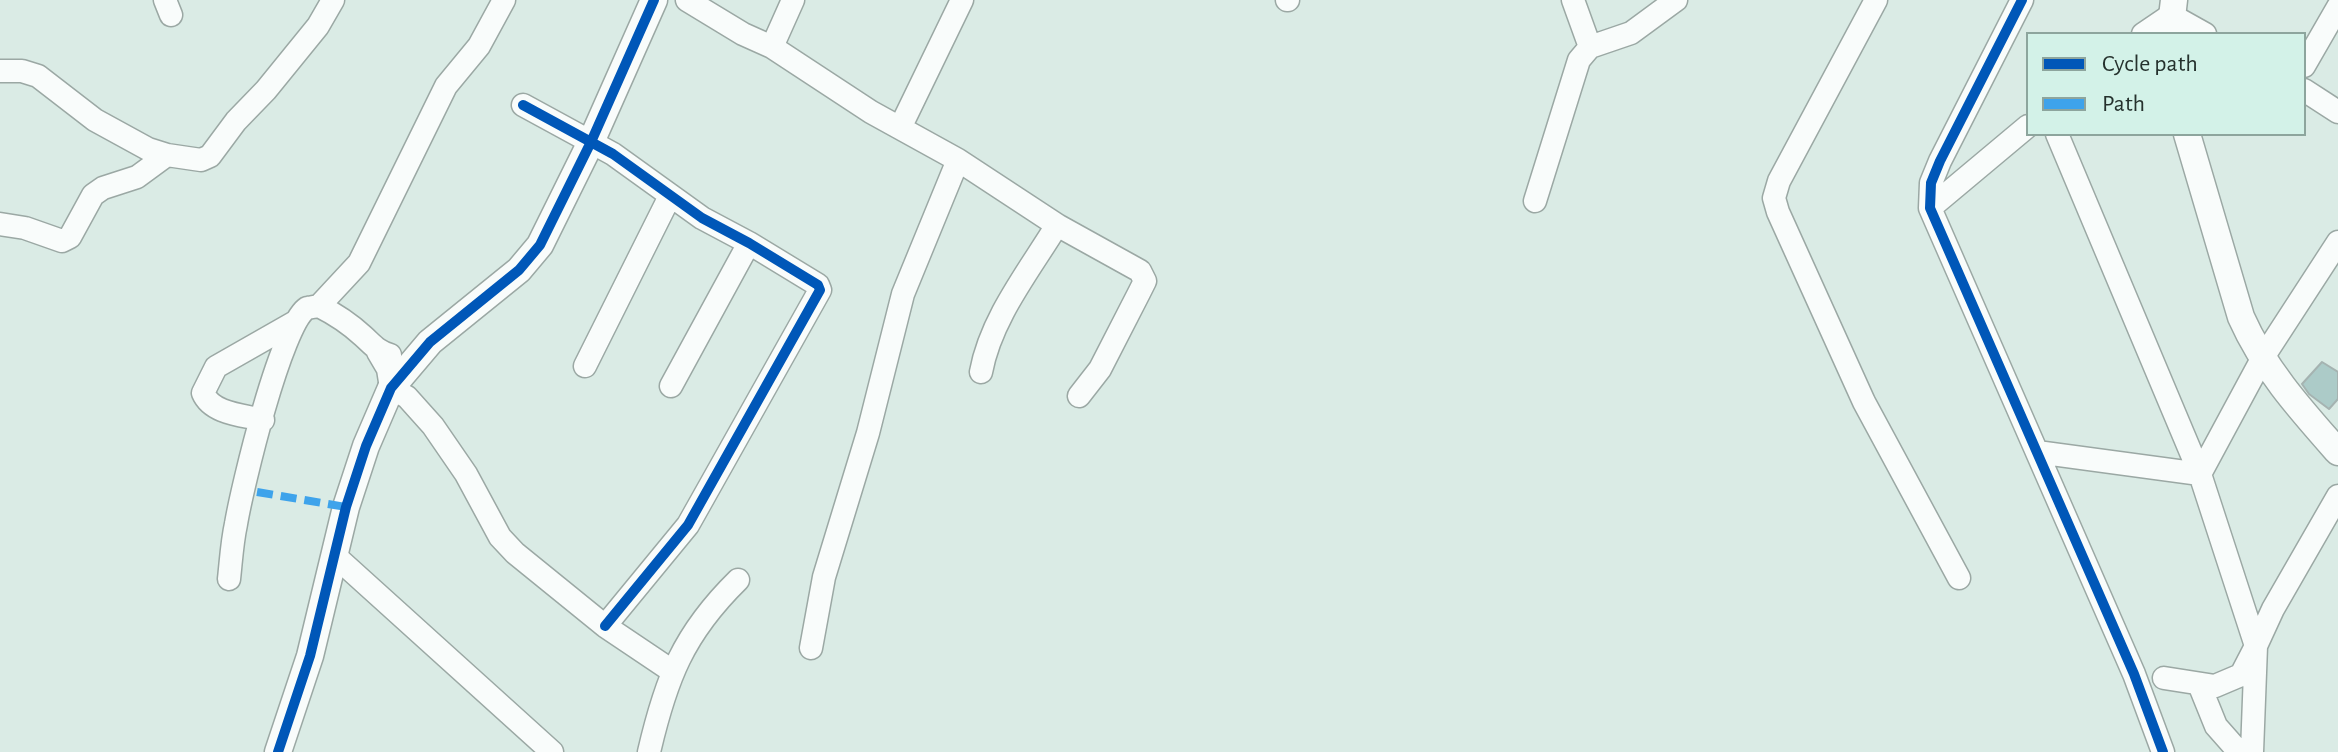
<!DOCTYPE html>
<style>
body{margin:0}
#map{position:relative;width:2338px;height:752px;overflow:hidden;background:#daebe5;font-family:"Alegreya Sans",sans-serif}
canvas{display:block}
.legend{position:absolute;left:2026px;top:32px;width:280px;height:104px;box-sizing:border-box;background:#d3f2e8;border:2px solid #8da59d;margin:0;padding:10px 14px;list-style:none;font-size:24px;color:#25312d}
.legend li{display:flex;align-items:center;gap:16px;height:40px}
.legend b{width:40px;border:2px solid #8da59d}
</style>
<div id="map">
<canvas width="2338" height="752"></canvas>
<ul class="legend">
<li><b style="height:10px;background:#0057b8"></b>Cycle path</li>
<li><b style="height:10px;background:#3ea3eb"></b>Path</li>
</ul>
</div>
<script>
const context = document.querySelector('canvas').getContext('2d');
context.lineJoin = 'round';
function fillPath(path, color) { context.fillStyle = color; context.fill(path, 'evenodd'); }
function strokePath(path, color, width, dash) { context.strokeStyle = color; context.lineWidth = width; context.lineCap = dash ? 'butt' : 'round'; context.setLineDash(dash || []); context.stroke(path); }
const building = new Path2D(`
 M 2322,362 L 2338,372 L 2338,399 L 2329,409 L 2309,394 L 2302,384 Z`);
fillPath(building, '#accbc8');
strokePath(building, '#a5b3b1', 2);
const minor = new Path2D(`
 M 165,0 L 171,15
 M 687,0 L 743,34 L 772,47 L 871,112 L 958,160 L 1057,225 L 1140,271 L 1145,281 L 1139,293 L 1100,369 L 1079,396
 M 1287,0 L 1288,0
 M 1573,0 L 1590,47
 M 1876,0 L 1779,181 L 1774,198 L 1778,212 L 1864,402 L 1959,578
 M 2022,0 L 1940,161 L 1931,183 L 1930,208 L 2134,674 L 2163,752
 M 2143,34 L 2171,15 L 2205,34
 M 772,47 L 793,0
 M 2304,66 L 2338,7
 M 0,71 L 22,71 L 38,76 L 95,120 L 148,149 L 167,155 L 201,160 L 210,156 L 236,121 L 266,90 L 318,26 L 333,0
 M 2304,90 L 2338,112
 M 523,105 L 613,154 L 702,218 L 749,243 L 818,285 L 820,290 L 688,525 L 605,626
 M 900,128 L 962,0
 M 2057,134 L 2200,474 L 2256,646 L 2241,675 L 2215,686 L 2164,678
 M 1535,201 L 1579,60 L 1590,47 L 1631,33 L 1676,0
 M 1930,208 L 2028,126
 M 0,224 L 25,228 L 62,241 L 70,237 L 93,195 L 103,188 L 137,177 L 167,155
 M 319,306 L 359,263 L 446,86 L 479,46 L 504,0
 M 378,352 L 388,369 L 391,388 L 407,397 L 433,426 L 466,474 L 500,537 L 515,553 L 605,626 L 672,671
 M 585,366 L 670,196
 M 981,372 C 991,318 1029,271 1057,225
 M 671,386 L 749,243
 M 263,420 C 243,415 212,414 203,393 L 216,367 L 295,322
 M 2037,452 L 2200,474 L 2262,359 L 2338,242
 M 334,555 L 552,752
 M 229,579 C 231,561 232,542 236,524 C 242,488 281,324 307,308 C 308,308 318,306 319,306 C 335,314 350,324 363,336 C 373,345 377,351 390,355
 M 811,648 L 824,577 L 868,433 L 903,294 L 958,160
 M 2199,684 L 2216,726 L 2239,752
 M 649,752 C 666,679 683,634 738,580
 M 2252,752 L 2256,646 L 2273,609 L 2338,496`);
const tertiary = new Path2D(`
 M 2170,34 L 2174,0
 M 2187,134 L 2241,317 C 2264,369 2300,409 2338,452
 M 278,752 L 310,656 L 346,507 L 366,446 L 391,388 L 430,342 L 519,270 L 540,245 L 591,142 L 654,0`);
strokePath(minor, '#9ba8a4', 25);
strokePath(tertiary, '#9ba8a4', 29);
strokePath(minor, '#f9fcfb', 22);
strokePath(tertiary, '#f9fcfb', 26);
strokePath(new Path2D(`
 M 257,492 L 346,507`), '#3ea3eb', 8, [16, 8]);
strokePath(new Path2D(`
 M 2022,0 L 1940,161 L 1931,183 L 1930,208 L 2134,674 L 2163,752
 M 523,105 L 613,154 L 702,218 L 749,243 L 818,285 L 820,290 L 688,525 L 605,626
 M 278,752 L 310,656 L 346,507 L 366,446 L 391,388 L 430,342 L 519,270 L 540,245 L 591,142 L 654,0`), '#0057b8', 10);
</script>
